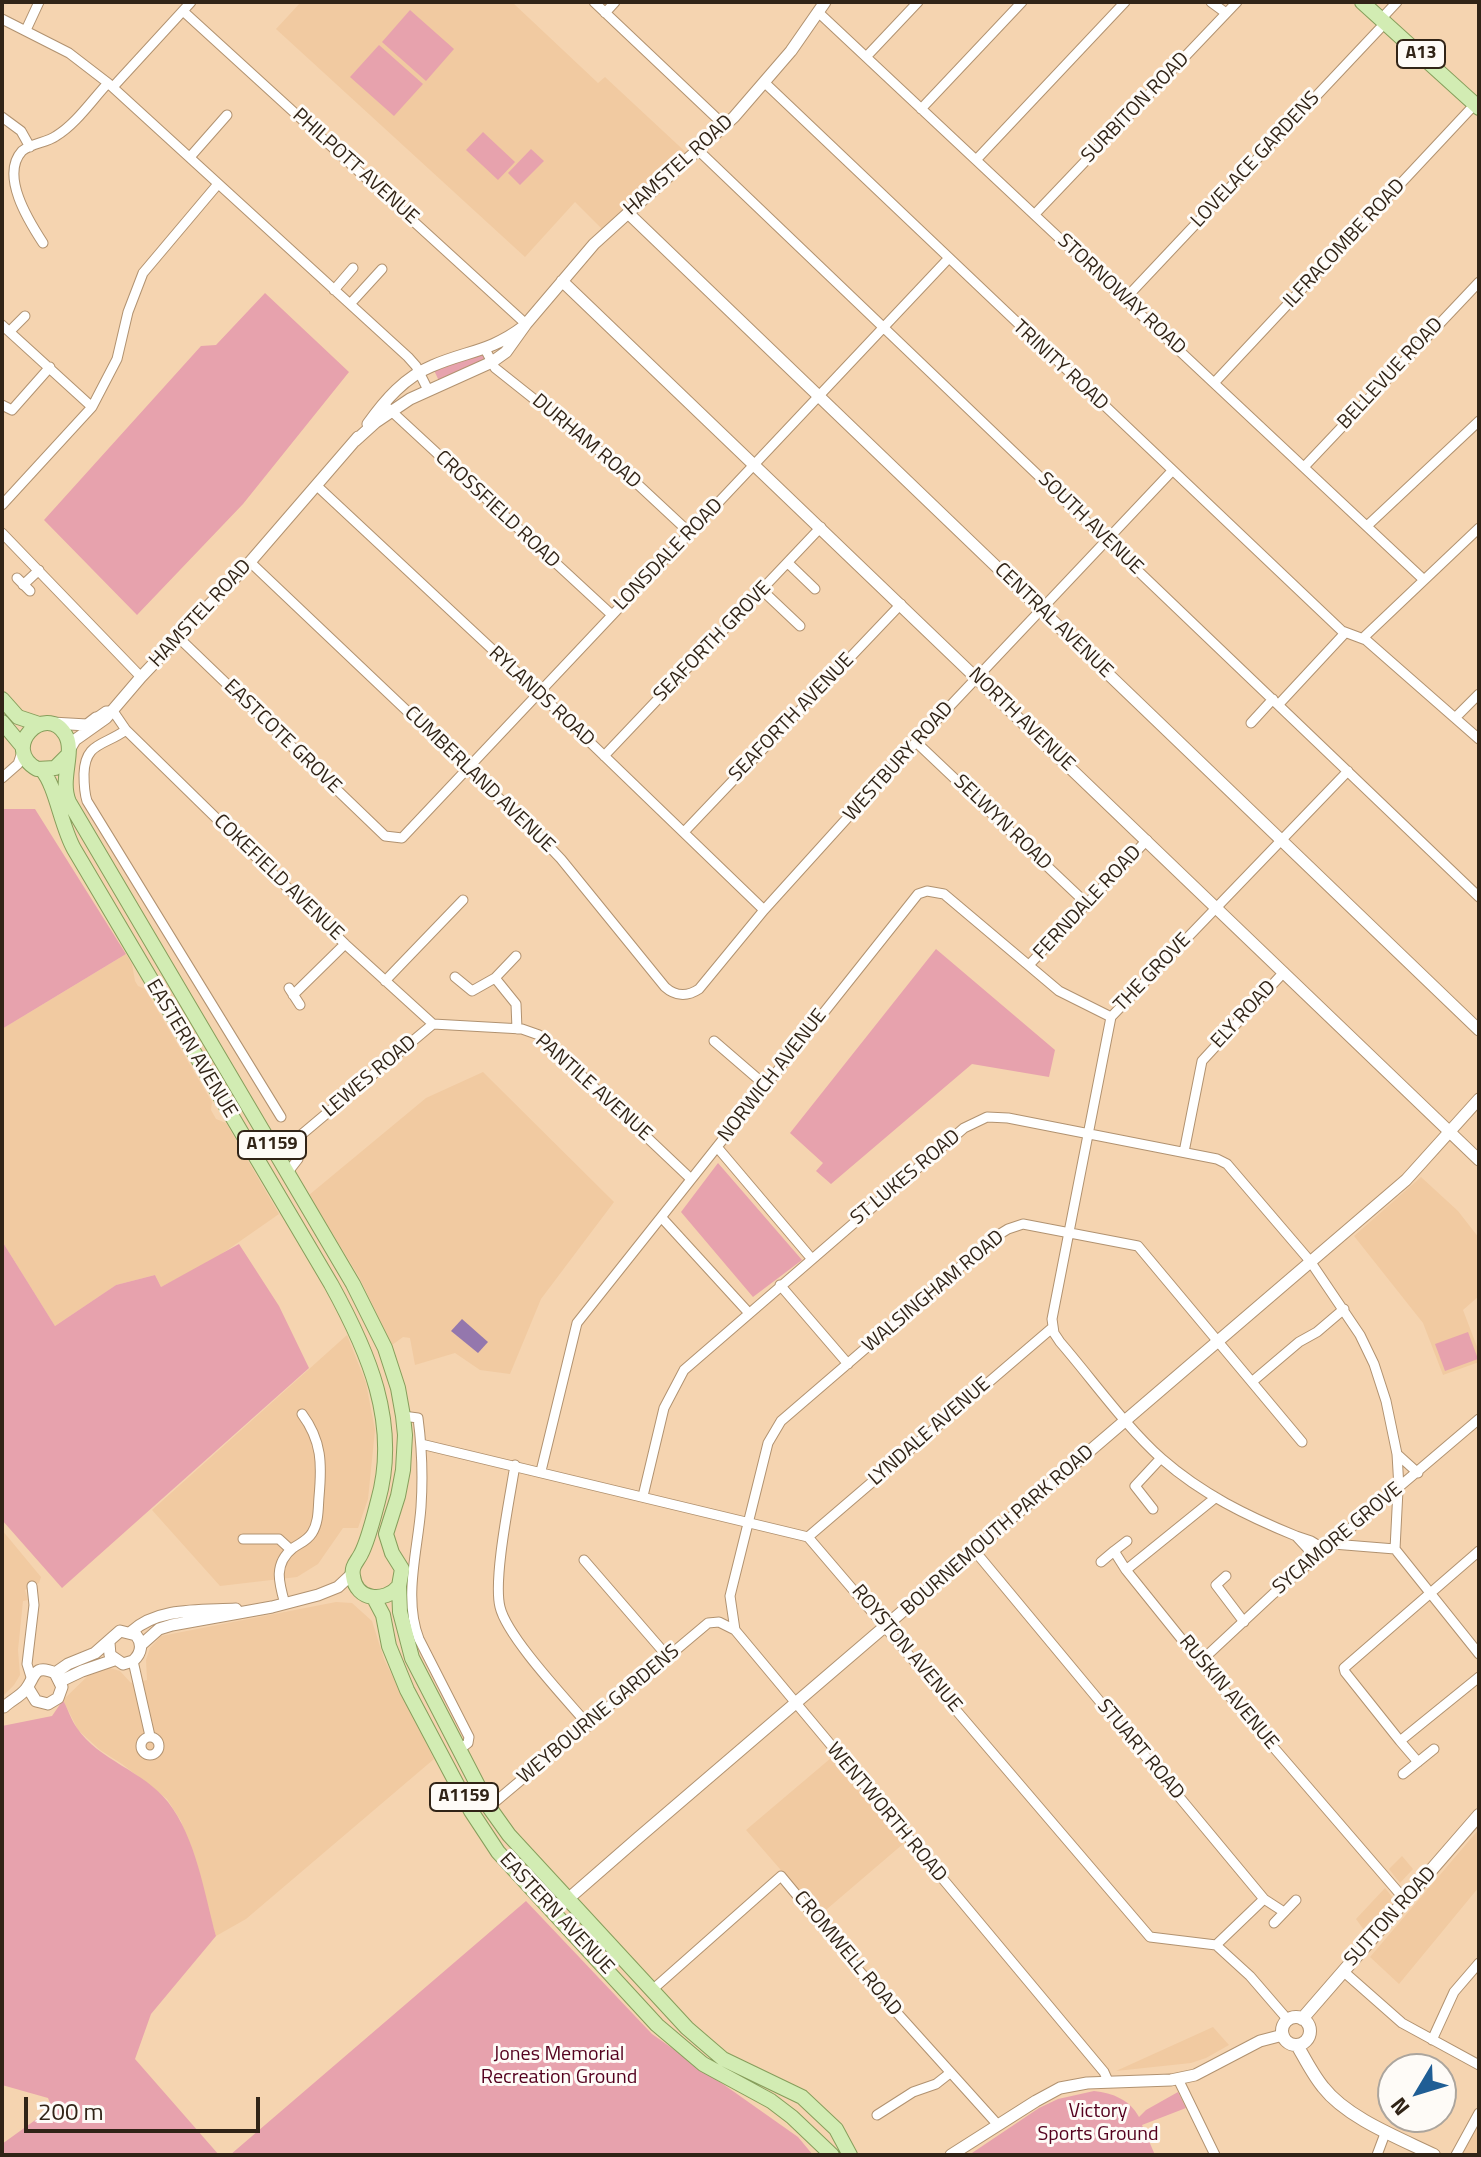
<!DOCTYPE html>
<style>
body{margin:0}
#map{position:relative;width:1481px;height:2157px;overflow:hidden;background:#f5d4b0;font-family:"Titillium Web",sans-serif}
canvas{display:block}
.frame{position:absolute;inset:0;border:4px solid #312417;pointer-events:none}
.north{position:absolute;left:1377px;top:2053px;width:80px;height:80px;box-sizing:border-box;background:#fefbf7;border:2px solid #aca59d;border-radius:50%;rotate:232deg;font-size:22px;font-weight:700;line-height:32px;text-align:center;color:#312417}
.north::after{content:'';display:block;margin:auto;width:28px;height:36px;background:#205e95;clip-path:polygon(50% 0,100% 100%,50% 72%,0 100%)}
.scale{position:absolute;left:24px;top:2097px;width:236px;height:36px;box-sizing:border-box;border:4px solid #312417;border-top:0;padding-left:10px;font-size:24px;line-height:28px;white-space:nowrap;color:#312417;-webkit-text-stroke:6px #fefbf7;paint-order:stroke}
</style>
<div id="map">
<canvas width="1481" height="2157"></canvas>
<div class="frame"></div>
<div class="north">N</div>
<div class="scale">200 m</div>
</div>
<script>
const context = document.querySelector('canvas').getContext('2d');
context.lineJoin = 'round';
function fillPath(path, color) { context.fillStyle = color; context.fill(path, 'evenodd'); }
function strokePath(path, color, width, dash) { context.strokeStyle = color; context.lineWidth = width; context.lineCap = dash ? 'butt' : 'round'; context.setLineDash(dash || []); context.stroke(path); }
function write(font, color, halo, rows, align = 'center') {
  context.font = font + ' "Titillium Web",sans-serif'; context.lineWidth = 6; context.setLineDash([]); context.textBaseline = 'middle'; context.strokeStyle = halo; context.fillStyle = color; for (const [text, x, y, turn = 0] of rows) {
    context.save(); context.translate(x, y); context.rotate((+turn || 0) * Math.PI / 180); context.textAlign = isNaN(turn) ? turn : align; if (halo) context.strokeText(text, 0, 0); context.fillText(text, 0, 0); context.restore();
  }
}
fillPath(new Path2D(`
 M 301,2 L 512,2 L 598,83 L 605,77 L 692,158 L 607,234 L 575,202 L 525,257 L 276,29 Z
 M 126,954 L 132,964 L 135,981 L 138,986 L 145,989 L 212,1102 L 211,1110 L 216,1119 L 226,1123 L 279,1214 L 213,1260 L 161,1287 L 155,1275 L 116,1285 L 55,1326 L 2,1241 L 2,1029 Z
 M 483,1072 L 614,1202 L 541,1299 L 510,1374 L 480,1370 L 455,1353 L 415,1365 L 410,1338 L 403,1337 L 392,1345 L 359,1277 L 309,1195 L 426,1098 Z
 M 1421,1177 L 1458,1211 L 1479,1238 L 1479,1296 L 1463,1310 L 1479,1352 L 1479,1362 L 1443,1375 L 1423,1323 L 1354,1236 Z
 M 347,1335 L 366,1383 L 375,1430 L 368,1499 L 358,1528 L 343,1528 L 318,1564 L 297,1577 L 220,1586 L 152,1510 Z
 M 2,1530 L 41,1577 L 39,1583 L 25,1590 L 28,1600 L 23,1601 L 18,1650 L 20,1675 L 14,1685 L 2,1697 Z
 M 336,1602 L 352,1603 L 372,1621 L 384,1659 L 434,1759 L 246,1919 L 216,1936 L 181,1821 L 167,1799 L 122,1764 L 100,1750 L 78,1730 L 63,1700 L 95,1669 L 110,1668 L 120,1671 L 131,1683 L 147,1680 L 146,1660 L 150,1648 L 161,1636 Z
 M 831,1758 L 903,1844 L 820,1915 L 746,1830 Z
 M 1479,1829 L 1479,1887 L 1399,1984 L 1370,1957 Z
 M 1402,1856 L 1413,1869 L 1400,1883 L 1389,1869 Z
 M 1385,1888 L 1393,1898 L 1364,1930 L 1356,1919 Z
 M 1213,2027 L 1229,2045 L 1206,2058 L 1191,2063 L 1116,2071 Z
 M 1475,2121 L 1479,2123 L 1479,2155 L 1456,2155 Z`), '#f1caa1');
fillPath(new Path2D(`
 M 410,10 L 454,49 L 426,81 L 382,42 Z
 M 379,45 L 423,84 L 394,116 L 350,77 Z
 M 483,132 L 515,162 L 498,180 L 466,150 Z
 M 531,149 L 544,161 L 520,185 L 508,173 Z
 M 265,293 L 349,372 L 243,504 L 137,615 L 44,520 L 201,346 L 216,345 Z
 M 482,354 L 485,360 L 439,381 L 433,368 Z
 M 2,809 L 35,809 L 126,954 L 2,1029 Z
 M 936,949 L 1055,1050 L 1049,1077 L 972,1064 L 831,1184 L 816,1171 L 823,1163 L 790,1133 Z
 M 718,1163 L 802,1260 L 753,1297 L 681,1212 Z
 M 2,1241 L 55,1326 L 116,1285 L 155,1275 L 161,1287 L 239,1244 L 279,1306 L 309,1368 L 62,1588 L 2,1520 Z
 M 1468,1332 L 1478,1359 L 1445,1371 L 1435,1344 Z
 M 63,1700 C 68,1709 71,1720 77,1728 C 98,1760 144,1771 168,1802 C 196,1838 204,1892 216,1936 L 151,2014 L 135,2059 L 219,2155 L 2,2155 L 2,2144 L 52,2108 L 48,2098 L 2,2085 L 2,1726 L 52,1716 Z
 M 526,1901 L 652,2034 L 798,2137 L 813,2155 L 230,2155 Z
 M 1094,2091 C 1113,2093 1130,2100 1139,2117 L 1146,2110 L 1178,2092 L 1186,2108 L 1142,2125 L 1155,2155 L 969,2155 L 1039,2108 L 1058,2099 Z`), '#e7a2ad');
fillPath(new Path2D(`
 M 462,1319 L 488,1342 L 478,1353 L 451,1331 Z`), '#9477ad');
const minor = new Path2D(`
 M 594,2 L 725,126
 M 1211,2 L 1226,13
 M 183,11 L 526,324
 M 818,12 L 1424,580
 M 605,13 L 615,2
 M 1382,18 L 1397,2
 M 2,19 L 69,53 L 108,83 L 408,357 L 416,366 L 428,390
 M 26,30 L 39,2
 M 866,57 L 918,2
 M 765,83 L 1342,631 L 1366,640 L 1479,739
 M 113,87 L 191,2
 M 921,109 L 1022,2
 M 2,117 L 21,131 L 30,147
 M 699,151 L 1479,897
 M 190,157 L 227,115
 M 976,160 L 1125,2
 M 1035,214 L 1237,2
 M 43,243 C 28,220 0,175 22,151 C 32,143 46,143 56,136 C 76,124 92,100 108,83
 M 334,290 L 353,268
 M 1125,299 L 1386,22
 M 350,304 L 382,269
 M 2,325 L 92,407
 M 10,331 L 25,316
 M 485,349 L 495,368 L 617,465 L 690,533
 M 1214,383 L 1477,102
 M 2,405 L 12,410 L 50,367
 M 388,408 L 612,615
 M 1304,467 L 1479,282
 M 316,485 L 538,692 L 764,910
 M 2,505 L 92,407 L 117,359 L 128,312 L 143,273 L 218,184
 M 1367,526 L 1479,421
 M 2,533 L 141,677
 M 250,562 L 542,839 L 561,859 L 665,987 C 675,996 687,997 699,989 L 764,910 L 916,742 L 1172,471
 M 788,563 L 815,589
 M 17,578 L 30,591
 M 23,585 L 39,570
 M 763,591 L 800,626
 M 179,638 L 385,836 L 402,838 L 948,259
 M 1363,638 L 1479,528
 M 1279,704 L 1345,633
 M 96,718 L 106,711 L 113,711 L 126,730 L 345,944 L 433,1024
 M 1455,718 L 1479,694
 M 1251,723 L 1273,699
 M 126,730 C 104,746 85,742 84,774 C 84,784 84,792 87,801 L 281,1117
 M 916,742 L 1087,904
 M 604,756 L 821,527
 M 2,778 L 18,764 L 22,752
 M 684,832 L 901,604
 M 1029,965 L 1147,840
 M 455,977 L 472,991 L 495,978 L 516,956
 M 495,978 L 516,1004 L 517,1029
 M 385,981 L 463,900
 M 289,988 L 300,1005
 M 293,995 L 345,944
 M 433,1024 L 522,1029 L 539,1035 L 691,1179
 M 714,1041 L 765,1085
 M 717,1147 L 811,1258
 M 1184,1152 L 1202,1061 L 1284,972
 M 288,1172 L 298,1159 L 301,1135 L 433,1024
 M 662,1218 L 748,1312
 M 780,1285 L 848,1364
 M 1253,1381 L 1299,1342 L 1317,1332 L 1344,1309
 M 403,1416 L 418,1418 C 422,1448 423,1477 421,1507 C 418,1549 403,1598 419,1639 L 469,1737 L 468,1743 L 459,1750
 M 421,1444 L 808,1537 L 1150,1937 L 1216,1945 L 1250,1976 L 1288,2020
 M 515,1465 C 510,1497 493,1579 500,1607 C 507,1637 567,1700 589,1726
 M 541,1471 L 577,1323 L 918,894 L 927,891 L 944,894 L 1059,991 L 1111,1017
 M 1399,1488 L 1397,1454 L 1418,1473
 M 643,1496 L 664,1408 L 684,1370 L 964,1128 L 987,1117 L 1008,1118 L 1217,1159 L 1227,1164 L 1310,1261 L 1360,1335 L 1374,1364 L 1386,1401 L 1397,1454
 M 1215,1498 L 1126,1570 L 1200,1662 L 1406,1901
 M 1153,1509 L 1135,1486 L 1161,1458
 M 1296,1536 C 1247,1516 1202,1494 1162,1459 C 1126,1427 1092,1379 1060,1342 L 1054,1333 L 1052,1319 L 1111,1017 L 1348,771
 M 808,1537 L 1052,1328
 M 243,1539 L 279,1539 L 291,1550
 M 1333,1544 L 1395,1549 L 1479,1654
 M 1395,1549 L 1398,1490
 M 974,1550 L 1264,1899 L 1216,1945
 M 1479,1551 L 1344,1668 L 1345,1672 L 1400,1741 L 1479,1677
 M 584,1560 L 668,1657
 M 1101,1562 L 1114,1551
 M 1310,1563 L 1308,1549 L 1296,1536 L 1311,1541 L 1326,1550
 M 1126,1570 L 1114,1551 L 1127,1541
 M 1226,1576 L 1216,1585 L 1244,1622
 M 285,1604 C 279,1583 273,1564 293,1548 C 300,1543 307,1541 312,1533 C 319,1522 318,1508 319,1497 C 322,1464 322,1441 302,1414
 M 133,1661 L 150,1736
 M 1200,1662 L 1273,1594 L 1479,1419
 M 31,1677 L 27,1664 L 34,1605 L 32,1586
 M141 1746a9 9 0 1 1 18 0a9 9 0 1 1-18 0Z
 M 1400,1741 L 1418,1762
 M 1403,1774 L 1434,1749
 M 489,1807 L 708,1623 L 719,1622 L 735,1630
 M 1264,1899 L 1284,1912
 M 1274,1923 L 1296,1900
 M 1343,1971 L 1402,2023 L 1479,2065
 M 651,1991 L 781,1876 L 862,1974 L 998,2125
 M 1432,2040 L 1454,1992 L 1479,1963
 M 1178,2079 L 1215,2155
 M 1108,2081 L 1104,2072 L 735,1630 L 730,1596 L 768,1443 L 781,1421 L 995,1237 L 1008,1229 L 1023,1224 L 1138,1246 L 1302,1442
 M 877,2115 L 913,2092 L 936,2084 L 950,2073
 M 1377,2155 L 1386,2131
 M 1456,2155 L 1479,2113`);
const tertiary = new Path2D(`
 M 628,213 L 1479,1030
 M 562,281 L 1479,1160
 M 368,424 C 385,400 405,377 432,366 C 466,351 490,352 523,327
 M 355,441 L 376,422 L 410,399 L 492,362 L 506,352 L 526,324 L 594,244 L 734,117 L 791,51 L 825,2
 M 52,723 L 87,725 L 96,718
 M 68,752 L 75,740 L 106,718 L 141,677 L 250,562 L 358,437
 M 131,1632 C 158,1607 201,1611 236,1609
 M 141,1645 L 159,1629 L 172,1625 L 272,1607 L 318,1595 L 338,1587 L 353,1573
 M 55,1673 L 68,1664 L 95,1653 L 120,1631 L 136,1635 C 143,1644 142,1653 133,1661 L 123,1664 L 110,1655 L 109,1643
 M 61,1681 L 82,1671 L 114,1660
 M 4,1707 C 10,1701 21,1696 26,1689 C 35,1678 33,1663 55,1673 L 62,1687 L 58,1698 L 48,1704 L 36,1701 L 28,1688
 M 544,1903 L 560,1906 L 638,1838 L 1406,1180 L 1479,1099
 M 951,2155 L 1036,2101 L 1060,2088 L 1087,2083 L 1171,2080 L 1195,2075 L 1260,2041 L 1283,2035`);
const secondary = new Path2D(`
 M1282 2031a14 14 0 1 1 28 0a14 14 0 1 1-28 0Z
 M 1302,2019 L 1479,1815
 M 1297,2045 C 1305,2059 1313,2075 1323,2087 C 1347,2118 1399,2138 1434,2155`);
const primary = new Path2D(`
 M 1362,2 L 1479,108
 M 2,699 L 18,717 L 39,724
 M 2,722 L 22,746
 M 67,756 L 55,768 L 37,769 C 0,748 45,702 65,734 C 76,751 59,779 69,802 L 353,1284 L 385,1348 L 398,1388 L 403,1416 L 405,1435 L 403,1470 L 398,1496 L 386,1534 L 392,1553 L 402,1569 L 399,1586 L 400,1612 L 412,1658 L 489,1807 L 509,1835 L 687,2028 L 723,2059 L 802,2097 L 836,2129 L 850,2155
 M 42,770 C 56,786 61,826 74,849 L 331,1284 C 368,1351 400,1423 378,1501 C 374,1516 368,1541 361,1554 C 357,1562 351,1566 353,1576 C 356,1601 385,1603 399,1586
 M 374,1598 L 383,1615 L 389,1646 L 407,1690 L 471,1811 L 498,1852 L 657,2025 L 703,2064 L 771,2101 L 792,2117 L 832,2155`);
strokePath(minor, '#b19270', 11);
strokePath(tertiary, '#b19270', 13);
strokePath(secondary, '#b19270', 14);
strokePath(primary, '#869e5b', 16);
strokePath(minor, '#fff', 9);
strokePath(tertiary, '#fff', 11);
strokePath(secondary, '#fff', 12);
strokePath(primary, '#d2ecb3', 14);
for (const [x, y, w] of [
 [1421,54,48],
 [272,1145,68],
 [464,1797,68]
]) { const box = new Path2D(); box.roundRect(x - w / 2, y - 14, w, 28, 6); context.fillStyle = '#fefbf7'; context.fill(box); strokePath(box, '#312417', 2); }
write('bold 18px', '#312417', null, [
 ["A13",1421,54],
 ["A1159",272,1145],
 ["A1159",464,1797]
]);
write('20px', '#312417', '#fefbf7', [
 ["SURBITON ROAD",1136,108,-46],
 ["LOVELACE GARDENS",1256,160,-47],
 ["HAMSTEL ROAD",679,166,-42],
 ["PHILPOTT AVENUE",355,167,42],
 ["ILFRACOMBE ROAD",1345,244,-47],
 ["STORNOWAY ROAD",1121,295,43],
 ["TRINITY ROAD",1060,366,43],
 ["BELLEVUE ROAD",1391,374,-47],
 ["DURHAM ROAD",586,442,40],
 ["CROSSFIELD ROAD",497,510,43],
 ["SOUTH AVENUE",1090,524,44],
 ["LONSDALE ROAD",669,555,-46],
 ["HAMSTEL ROAD",201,614,-47],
 ["CENTRAL AVENUE",1053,621,44],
 ["SEAFORTH GROVE",713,642,-46],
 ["RYLANDS ROAD",541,697,43],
 ["SEAFORTH AVENUE",792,718,-46],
 ["NORTH AVENUE",1021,720,44],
 ["EASTCOTE GROVE",282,737,44],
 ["WESTBURY ROAD",899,762,-48],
 ["CUMBERLAND AVENUE",479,780,44],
 ["SELWYN ROAD",1002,823,44],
 ["COKEFIELD AVENUE",278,878,44],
 ["FERNDALE ROAD",1088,903,-47],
 ["THE GROVE",1153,973,-46],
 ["ELY ROAD",1244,1015,-47],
 ["EASTERN AVENUE",191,1049,59],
 ["NORWICH AVENUE",773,1076,-52],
 ["LEWES ROAD",370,1077,-40],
 ["PANTILE AVENUE",593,1088,42],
 ["ST LUKES ROAD",906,1178,-40],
 ["WALSINGHAM ROAD",934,1292,-40],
 ["LYNDALE AVENUE",930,1432,-41],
 ["BOURNEMOUTH PARK ROAD",998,1531,-41],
 ["SYCAMORE GROVE",1338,1539,-40],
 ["ROYSTON AVENUE",906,1649,50],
 ["RUSKIN AVENUE",1228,1693,50],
 ["WEYBOURNE GARDENS",599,1715,-40],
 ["STUART ROAD",1140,1750,50],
 ["WENTWORTH ROAD",886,1813,50],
 ["EASTERN AVENUE",556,1914,47],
 ["SUTTON ROAD",1391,1917,-48],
 ["CROMWELL ROAD",847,1954,50]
]);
write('20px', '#54001e', '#fefbf7', [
 ["Jones Memorial",559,2055],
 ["Recreation Ground",559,2078],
 ["Victory",1098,2112],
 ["Sports Ground",1098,2135]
]);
</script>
